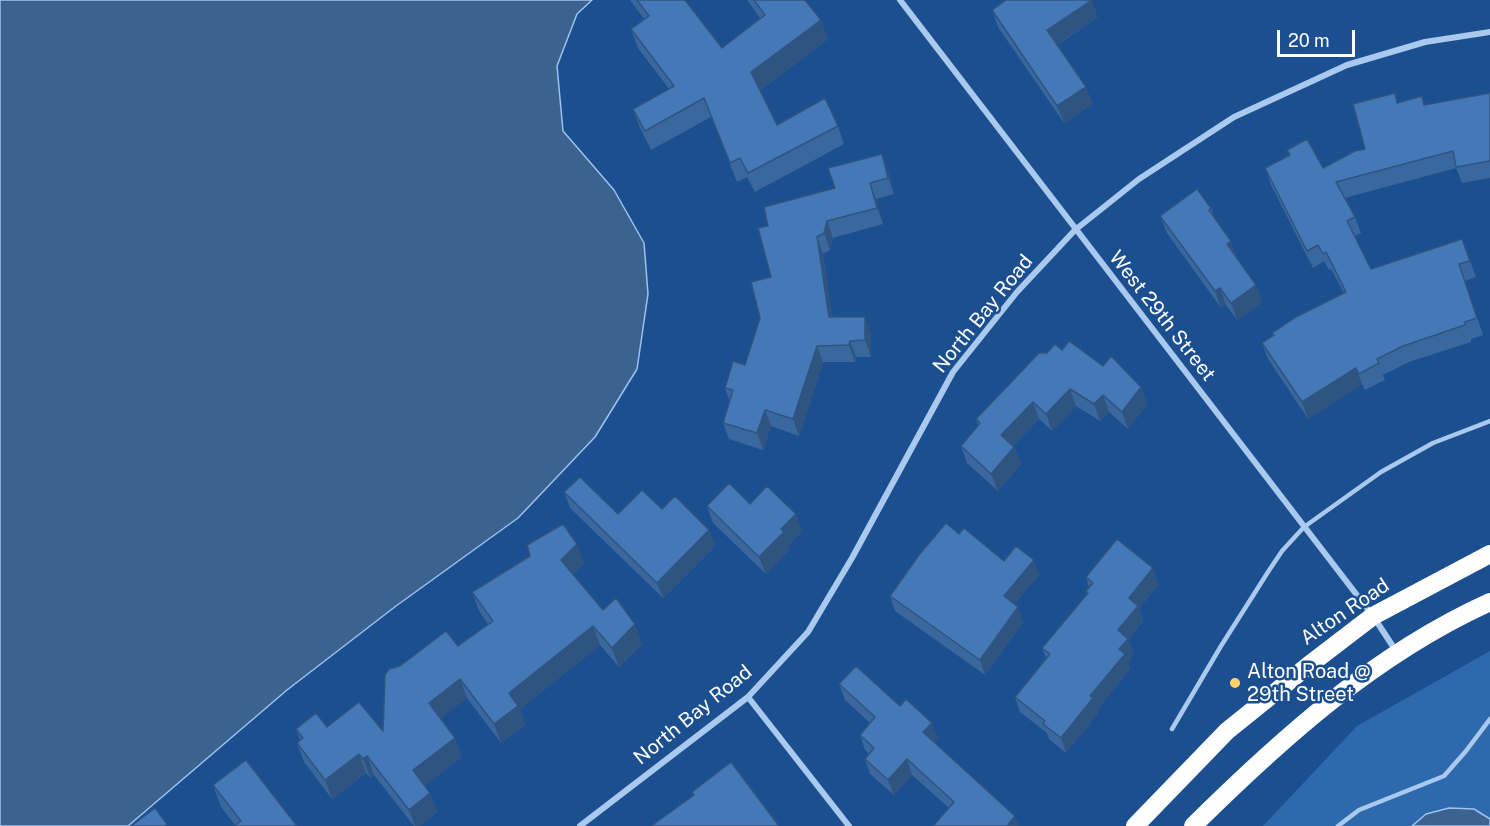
<!DOCTYPE html>
<style>
body{margin:0}
#map{position:relative;width:1490px;height:826px;overflow:hidden;background:#1b4f8f;font-family:"Public Sans",sans-serif}
canvas{display:block}
.scale{position:absolute;left:1277px;top:30px;width:78px;height:27px;box-sizing:border-box;border:3px solid #fff;border-top:0;padding-left:8px;font-size:18px;line-height:21px;white-space:nowrap;color:#fff;-webkit-text-stroke:4px #1b4f8f;paint-order:stroke}
</style>
<div id="map">
<canvas width="1490" height="826"></canvas>
<div class="scale">20 m</div>
</div>
<script>
const context = document.querySelector('canvas').getContext('2d');
context.lineJoin = 'round';
function fillPath(path, color) { context.fillStyle = color; context.fill(path, 'evenodd'); }
function strokePath(path, color, width, dash) { context.strokeStyle = color; context.lineWidth = width; context.lineCap = dash ? 'butt' : 'round'; context.setLineDash(dash || []); context.stroke(path); }
function write(font, color, halo, rows, align = 'center') {
  context.font = font + ' "Public Sans",sans-serif'; context.lineWidth = 5; context.setLineDash([]); context.textBaseline = 'middle'; context.strokeStyle = halo; context.fillStyle = color; for (const [text, x, y, turn = 0] of rows) {
    context.save(); context.translate(x, y); context.rotate((+turn || 0) * Math.PI / 180); context.textAlign = isNaN(turn) ? turn : align; if (halo) context.strokeText(text, 0, 0); context.fillText(text, 0, 0); context.restore();
  }
}
fillPath(new Path2D(`
 M 1490,651 L 1490,826 L 1263,826 L 1357,726 Z`), '#2e69ad');
const water = new Path2D(`
 M 0,0 L 592,0 L 577,14 L 557,66 L 563,131 L 614,190 L 644,243 L 648,294 L 637,369 L 595,437 L 518,518 L 396,606 L 287,690 L 128,826 L 0,826 Z
 M 1449,808 L 1474,809 L 1490,819 L 1490,826 L 1412,826 L 1426,814 Z`);
fillPath(water, '#3c6290');
strokePath(water, '#9cc4f0', 1.5);
strokePath(new Path2D(`
 M 1172,729 L 1221,646 L 1268,572 L 1282,551 L 1304,527 L 1381,472 L 1433,443 L 1490,421
 M 1338,826 L 1359,810 L 1444,776 L 1466,751 L 1490,719`), '#a9c9ee', 4.5);
strokePath(new Path2D(`
 M 900,0 L 1373,616 L 1396,651
 M 748,697 L 849,826
 M 580,826 L 748,697 L 808,632 L 852,558 L 953,372 L 1017,292 L 1075,230 L 1139,179 L 1234,117 L 1347,65 L 1425,42 L 1490,32`), '#a9c9ee', 6);
strokePath(new Path2D(`
 M 1135,826 L 1227,731 L 1309,665 L 1373,616 L 1490,554
 M 1193,826 C 1281,739 1375,654 1490,602`), '#fff', 18);
fillPath(new Path2D(`
 M 630,0 L 685,0 L 722,48 L 760,18 L 747,0 L 805,0 L 828,39 L 760,90 L 777,125 L 838,126 L 844,144 L 755,192 L 747,177 L 737,182 L 711,117 L 651,150 L 640,128 L 633,109 L 669,89 L 638,48 L 631,29 L 644,19 Z
 M 992,10 L 1098,17 L 1057,45 L 1086,87 L 1092,104 L 1064,123 L 998,27 Z
 M 1490,93 L 1490,178 L 1462,183 L 1456,168 L 1345,198 L 1355,217 L 1361,233 L 1355,236 L 1371,269 L 1462,239 L 1476,277 L 1465,281 L 1483,335 L 1471,339 L 1471,342 L 1409,362 L 1383,375 L 1385,380 L 1365,390 L 1362,384 L 1308,419 L 1268,359 L 1262,343 L 1273,336 L 1272,333 L 1344,293 L 1331,269 L 1329,270 L 1324,261 L 1313,268 L 1271,185 L 1265,168 L 1289,155 L 1287,150 L 1323,168 L 1365,149 L 1398,102 L 1425,105 Z
 M 888,170 L 894,194 L 876,199 L 883,224 L 833,238 L 830,250 L 823,254 L 832,317 L 871,333 L 871,357 L 856,357 L 855,362 L 823,362 L 799,436 L 771,426 L 763,450 L 729,439 L 723,423 L 730,402 L 725,388 L 745,365 L 760,318 L 771,277 L 768,226 L 835,188 Z
 M 1211,208 L 1215,219 L 1263,302 L 1237,320 L 1226,305 L 1221,308 L 1167,233 L 1160,216 Z
 M 1062,350 L 1103,366 L 1141,387 L 1147,404 L 1128,429 L 1109,412 L 1100,421 L 1076,406 L 1052,431 L 1039,419 L 1013,446 L 1014,447 L 1021,464 L 998,491 L 967,463 L 961,446 L 978,426 L 976,419 Z
 M 564,492 L 618,514 L 662,509 L 709,530 L 715,546 L 663,598 L 570,508 Z
 M 750,504 L 802,531 L 789,545 L 790,549 L 766,574 L 713,523 L 707,506 Z
 M 1004,561 L 1039,575 L 1014,604 L 1023,622 L 985,675 L 895,611 L 890,596 Z
 M 584,563 L 573,574 L 603,610 L 642,644 L 619,667 L 600,645 L 520,709 L 525,725 L 501,743 L 467,698 L 440,718 L 462,757 L 425,785 L 430,793 L 437,812 L 420,826 L 414,826 L 374,775 L 370,778 L 366,773 L 332,799 L 304,762 L 297,743 L 300,740 L 296,729 L 327,727 L 383,731 L 458,646 L 488,624 L 479,611 L 472,592 Z
 M 1086,577 L 1159,584 L 1139,609 L 1143,621 L 1128,640 L 1133,654 L 1128,661 L 1130,669 L 1097,710 L 1098,713 L 1066,753 L 1049,739 L 1047,733 L 1020,712 L 1015,697 L 1046,658 L 1042,648 L 1087,594 L 1086,591 L 1089,587 Z
 M 839,684 L 900,706 L 938,738 L 934,742 L 1015,816 L 949,808 L 912,775 L 894,795 L 870,774 L 865,759 L 869,754 L 865,750 L 860,735 L 870,723 L 845,700 Z
 M 213,785 L 297,826 L 235,825 L 221,807 Z`), '#3a679d');
fillPath(new Path2D(`
 M 1092,0 L 1098,17 L 1053,47 L 1047,30 Z
 M 821,20 L 828,39 L 758,91 L 751,72 Z
 M 1086,87 L 1092,104 L 1064,123 L 1057,106 Z
 M 882,154 L 888,170 L 894,194 L 888,178 Z
 M 870,183 L 876,199 L 883,224 L 877,208 Z
 M 827,221 L 833,238 L 830,250 L 824,233 Z
 M 817,237 L 823,254 L 835,334 L 829,317 Z
 M 1231,241 L 1237,258 L 1227,244 Z
 M 1256,285 L 1263,302 L 1237,320 L 1231,303 Z
 M 1220,288 L 1226,305 L 1221,308 L 1215,291 Z
 M 865,317 L 871,333 L 871,357 L 865,340 Z
 M 850,341 L 856,357 L 855,362 L 849,345 Z
 M 817,346 L 823,362 L 799,436 L 793,419 Z
 M 1356,368 L 1362,384 L 1308,419 L 1302,402 Z
 M 1141,387 L 1147,404 L 1128,429 L 1122,412 Z
 M 1070,389 L 1076,406 L 1052,431 L 1046,414 Z
 M 1103,395 L 1109,412 L 1100,421 L 1094,404 Z
 M 1033,402 L 1039,419 L 1007,452 L 1001,435 Z
 M 765,410 L 771,426 L 763,450 L 757,433 Z
 M 1014,447 L 1021,464 L 998,491 L 991,474 Z
 M 796,514 L 802,531 L 789,545 L 790,549 L 766,574 L 759,557 L 781,529 Z
 M 709,530 L 715,546 L 663,598 L 657,583 Z
 M 577,544 L 584,563 L 568,579 L 561,560 Z
 M 1034,560 L 1039,575 L 1009,611 L 1004,596 Z
 M 1153,568 L 1159,584 L 1139,609 L 1143,621 L 1128,640 L 1133,654 L 1128,661 L 1130,669 L 1097,710 L 1098,713 L 1066,753 L 1061,738 L 1090,696 L 1119,649 L 1118,630 L 1129,598 Z
 M 1018,607 L 1023,622 L 985,675 L 980,660 Z
 M 635,624 L 642,644 L 619,667 L 612,648 Z
 M 593,626 L 600,645 L 520,709 L 525,725 L 501,743 L 494,724 L 509,693 Z
 M 460,679 L 467,698 L 436,722 L 429,703 Z
 M 932,723 L 938,738 L 928,748 L 923,732 Z
 M 455,738 L 462,757 L 420,789 L 413,770 Z
 M 359,754 L 366,773 L 332,799 L 325,780 Z
 M 367,756 L 374,775 L 370,778 L 363,759 Z
 M 907,759 L 912,775 L 894,795 L 888,780 Z
 M 430,793 L 437,812 L 420,826 L 415,826 L 409,810 Z
 M 1015,816 L 1019,826 L 1007,826 Z`), '#305480');
const building = new Path2D(`
 M 637,0 L 685,0 L 722,48 L 765,15 L 754,0 L 805,0 L 821,20 L 751,72 L 777,125 L 825,98 L 838,126 L 748,173 L 740,158 L 730,163 L 704,98 L 645,131 L 633,109 L 674,86 L 631,29 L 649,16 Z
 M 1006,0 L 1092,0 L 1047,30 L 1086,87 L 1057,106 L 992,10 Z
 M 1395,93 L 1397,103 L 1422,96 L 1424,105 L 1490,93 L 1490,161 L 1456,167 L 1453,151 L 1336,182 L 1355,217 L 1347,221 L 1371,269 L 1462,239 L 1470,261 L 1459,264 L 1477,318 L 1465,322 L 1465,325 L 1403,346 L 1377,359 L 1379,363 L 1359,374 L 1356,368 L 1302,402 L 1262,343 L 1274,335 L 1272,333 L 1296,317 L 1346,292 L 1326,252 L 1323,254 L 1318,245 L 1307,251 L 1265,168 L 1290,155 L 1287,150 L 1307,139 L 1323,168 L 1355,151 L 1365,149 L 1353,104 Z
 M 882,154 L 888,178 L 870,183 L 877,208 L 827,221 L 824,233 L 817,237 L 829,317 L 865,317 L 865,340 L 850,341 L 849,345 L 817,346 L 793,419 L 765,410 L 757,433 L 723,423 L 733,390 L 725,388 L 733,361 L 745,365 L 760,318 L 751,282 L 771,277 L 758,228 L 768,226 L 764,207 L 835,188 L 828,168 Z
 M 1197,189 L 1211,208 L 1209,210 L 1231,241 L 1227,244 L 1256,285 L 1231,303 L 1220,288 L 1215,291 L 1160,216 Z
 M 1069,341 L 1103,366 L 1111,356 L 1141,387 L 1122,412 L 1103,395 L 1094,404 L 1070,389 L 1046,414 L 1033,402 L 1001,435 L 1014,447 L 991,474 L 961,446 L 980,423 L 976,419 L 1039,353 L 1047,353 L 1055,344 L 1062,350 Z
 M 580,477 L 618,514 L 642,490 L 662,509 L 675,496 L 709,530 L 657,583 L 564,492 Z
 M 729,483 L 750,504 L 767,486 L 796,514 L 781,529 L 784,532 L 759,557 L 707,506 Z
 M 946,523 L 959,534 L 964,528 L 1004,561 L 1016,546 L 1034,560 L 1004,596 L 1018,607 L 980,660 L 890,596 L 919,555 Z
 M 563,524 L 577,544 L 561,560 L 603,610 L 616,598 L 635,624 L 612,648 L 593,626 L 509,693 L 518,706 L 494,724 L 460,679 L 429,703 L 455,738 L 413,770 L 430,793 L 409,810 L 367,756 L 363,759 L 359,754 L 325,780 L 297,743 L 303,738 L 296,729 L 316,713 L 327,727 L 359,702 L 383,731 L 385,675 L 389,669 L 400,666 L 446,631 L 458,646 L 493,621 L 472,592 L 530,556 L 527,545 Z
 M 1117,539 L 1153,568 L 1129,598 L 1138,606 L 1118,630 L 1128,639 L 1119,649 L 1125,654 L 1090,696 L 1093,698 L 1061,738 L 1043,724 L 1045,721 L 1015,697 L 1050,654 L 1042,648 L 1088,593 L 1086,591 L 1093,583 L 1086,577 Z
 M 856,666 L 900,706 L 906,699 L 932,723 L 923,732 L 1015,816 L 1007,826 L 933,826 L 954,802 L 907,759 L 888,780 L 865,759 L 874,748 L 860,735 L 875,717 L 839,684 Z
 M 246,760 L 297,826 L 234,826 L 241,821 L 213,785 Z
 M 731,762 L 779,826 L 651,826 L 694,795 L 692,792 Z
 M 155,808 L 167,824 L 165,826 L 131,826 Z`);
fillPath(building, '#4478b7');
strokePath(building, '#305480', 1.5);
for (const [x, y, r, color] of [
 [1235,683,6,"#ffd166"]
]) { const dot = new Path2D(); dot.arc(x, y, r, 0, 2 * Math.PI); context.fillStyle = color; context.fill(dot); strokePath(dot, '#1b4f8f', 2); }
write('20px', '#fff', '#1b4f8f', [
 ["North Bay Road",983,314,-51],
 ["West 29th Street",1162,316,52],
 ["Alton Road",1345,612,-34],
 ["North Bay Road",693,715,-39]
]);
write('20px', '#fff', '#1b4f8f', [
 ["Alton Road @",1247,672],
 ["29th Street",1247,695]
], 'left');
</script>
